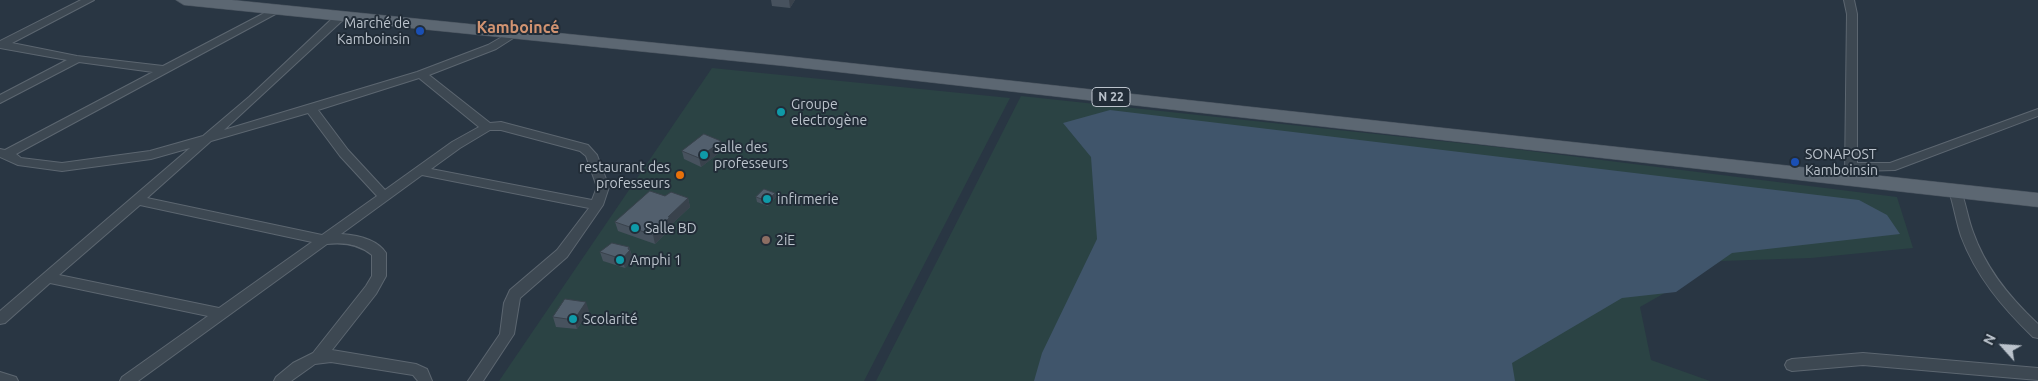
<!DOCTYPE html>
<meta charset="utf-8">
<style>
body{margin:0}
#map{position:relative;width:2038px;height:381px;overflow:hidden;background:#293643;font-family:Ubuntu,sans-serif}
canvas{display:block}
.north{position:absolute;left:1978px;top:321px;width:50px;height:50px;-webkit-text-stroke:4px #222d38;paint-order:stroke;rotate:296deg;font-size:14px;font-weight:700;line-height:20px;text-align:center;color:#bbc3cc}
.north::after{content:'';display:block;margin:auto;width:18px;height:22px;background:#bbc3cc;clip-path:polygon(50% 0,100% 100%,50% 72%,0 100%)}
</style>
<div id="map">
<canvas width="2038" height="381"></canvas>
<div class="north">N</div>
</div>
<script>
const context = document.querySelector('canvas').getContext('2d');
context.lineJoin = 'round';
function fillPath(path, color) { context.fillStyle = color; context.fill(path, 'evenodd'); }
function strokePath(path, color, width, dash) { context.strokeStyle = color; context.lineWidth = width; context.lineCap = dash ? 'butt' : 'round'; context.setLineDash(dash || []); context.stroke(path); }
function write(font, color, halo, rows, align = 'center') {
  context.font = font + ' Ubuntu,sans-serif'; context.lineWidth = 4; context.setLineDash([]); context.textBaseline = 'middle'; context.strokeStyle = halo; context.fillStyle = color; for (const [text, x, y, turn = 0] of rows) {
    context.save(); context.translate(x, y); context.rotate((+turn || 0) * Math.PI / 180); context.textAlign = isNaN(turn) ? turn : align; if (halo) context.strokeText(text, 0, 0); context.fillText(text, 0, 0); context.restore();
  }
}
fillPath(new Path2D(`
 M 712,68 L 1010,98 L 864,381 L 499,381 Z
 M 1021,96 L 1506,148 L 1897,197 L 1913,248 L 1811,258 L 1721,261 L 1640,307 L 1651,360 L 1710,381 L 876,381 Z`), '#2b4344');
fillPath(new Path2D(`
 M 1110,110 L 1859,200 L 1887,215 L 1900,234 L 1732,253 L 1676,292 L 1622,298 L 1512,363 L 1515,381 L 1034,381 L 1042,353 L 1097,239 L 1091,157 L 1063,123 Z`), '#40556b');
const minor = new Path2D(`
 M 81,0 L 94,0 L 12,43 L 77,56 L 163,66 L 272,9 L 276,8 L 281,11 L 16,154 L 21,158 L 62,163 L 150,151 L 203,136 L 249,97 L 336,15 L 344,15 L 344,19 L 224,130 L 417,72 L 488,45 L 514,30 L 519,33 L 518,35 L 496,49 L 429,75 L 490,123 L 501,122 L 588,145 L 597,155 L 609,187 L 603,205 L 567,257 L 520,298 L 514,334 L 483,381 L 468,381 L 500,334 L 504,303 L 510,290 L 557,250 L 589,208 L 422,175 L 341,234 C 356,235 377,239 386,253 L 386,276 L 376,294 L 332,350 L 416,364 L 427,369 L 432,381 L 418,381 L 413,375 L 331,362 L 315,364 L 291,381 L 274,381 L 276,377 L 293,363 L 313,353 L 366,286 L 372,276 L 372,255 C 359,244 344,242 327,244 L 138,381 L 120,381 L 122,377 L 208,316 L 50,283 L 5,323 L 0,324 L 0,311 L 190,148 L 151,159 L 62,171 L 18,165 L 0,157 L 0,149 L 5,150 L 153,72 L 79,62 L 0,103 L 0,95 L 67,60 L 0,48 L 0,41 ZM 419,78 L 479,127 L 452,142 L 385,190 L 348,150 L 318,110 ZM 308,113 L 340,156 L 377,196 L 322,235 L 147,198 L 211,141 ZM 490,130 L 501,130 L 580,151 L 586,156 L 597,187 L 592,200 L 431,169 L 460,148 ZM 140,205 L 312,242 L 219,308 L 59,275 Z
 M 1844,0 L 1854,0 L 1857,14 L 1857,163 L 1890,163 L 2038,109 L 2038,116 L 1895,170 L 1857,171 L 1855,177 L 1847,177 L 1845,174 L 1847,14 Z
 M 1955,187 L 1961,191 C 1966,204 1968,219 1973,232 C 1986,269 2010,298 2038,324 L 2038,338 L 2033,337 C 2002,307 1976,276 1961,236 C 1956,221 1954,206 1949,191 Z
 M 1863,353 L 2038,368 L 2038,380 L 1863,365 L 1792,371 L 1787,369 L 1785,365 L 1787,361 L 1792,359 Z
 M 0,372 L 16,377 L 18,381 L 0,381 Z`);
const primary = new Path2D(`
 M 176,0 L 232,0 L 785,56 L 2038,193 L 2038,207 L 785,66 L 184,5 Z`);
strokePath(minor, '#5c6670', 2);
strokePath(primary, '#47515c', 1);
fillPath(minor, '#3d4852');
fillPath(primary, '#5c6772');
fillPath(new Path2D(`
 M 771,0 L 795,0 L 790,8 L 772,6 Z
 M 723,150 L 701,167 L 684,159 L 682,151 Z
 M 775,193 L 776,197 L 768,206 L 757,202 L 756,197 Z
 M 665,196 L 688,198 L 690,207 L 672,224 L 673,226 L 655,244 L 618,231 L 615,222 Z
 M 629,247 L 633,259 L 625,268 L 603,261 L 600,252 Z
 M 589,311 L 577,329 L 556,327 L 553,317 Z`), '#47525e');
fillPath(new Path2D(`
 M 789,0 L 795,0 L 790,8 Z
 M 721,141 L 723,150 L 701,167 L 699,158 Z
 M 775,193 L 776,197 L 768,206 L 767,201 Z
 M 688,198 L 690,207 L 672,224 L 673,226 L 655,244 L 653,235 L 668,217 Z
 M 629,247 L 633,259 L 625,268 L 622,259 Z
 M 586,302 L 589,311 L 577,329 L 574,320 Z`), '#39424c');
const building = new Path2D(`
 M 704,134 L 721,141 L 699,158 L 682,151 Z
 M 764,189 L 775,193 L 767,201 L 756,197 Z
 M 650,191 L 665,196 L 671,192 L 688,198 L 668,217 L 670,217 L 653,235 L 615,222 Z
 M 612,243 L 629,247 L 628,249 L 630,250 L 622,259 L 600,252 Z
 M 565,299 L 586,302 L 574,320 L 553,317 Z`);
fillPath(building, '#525f6d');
strokePath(building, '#39424c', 1);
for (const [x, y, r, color] of [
 [420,31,5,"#1a4fb4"],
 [781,112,5,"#0f9aa8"],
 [704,155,5,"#0f9aa8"],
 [1795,162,5,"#1a4fb4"],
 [680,175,5,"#e8710a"],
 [767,199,5,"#0f9aa8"],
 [635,228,5,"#0f9aa8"],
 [766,240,5,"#8d6e63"],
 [620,260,5,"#0f9aa8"],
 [573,319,5,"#0f9aa8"]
]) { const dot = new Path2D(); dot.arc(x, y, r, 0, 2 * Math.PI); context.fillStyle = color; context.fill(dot); strokePath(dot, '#222d38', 2); }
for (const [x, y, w] of [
 [1111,97,38]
]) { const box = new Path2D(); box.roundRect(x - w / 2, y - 9.5, w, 19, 4); context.fillStyle = '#222d38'; context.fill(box); strokePath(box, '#bbc3cc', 1); }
write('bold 12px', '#bbc3cc', null, [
 ["N 22",1111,97]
]);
write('14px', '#bbc3cc', '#222d38', [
 ["Marché de",410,23,"right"],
 ["Kamboinsin",410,39,"right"],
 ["Groupe",791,104],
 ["electrogène",791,120],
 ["salle des",714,147],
 ["professeurs",714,163],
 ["SONAPOST",1805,154],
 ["Kamboinsin",1805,170],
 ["restaurant des",670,167,"right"],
 ["professeurs",670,183,"right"],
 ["infirmerie",777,199],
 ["Salle BD",645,228],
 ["2iE",776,240],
 ["Amphi 1",630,260],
 ["Scolarité",583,319]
], 'left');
write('bold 16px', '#d19371', '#222d38', [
 ["Kamboincé",518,28]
]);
</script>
